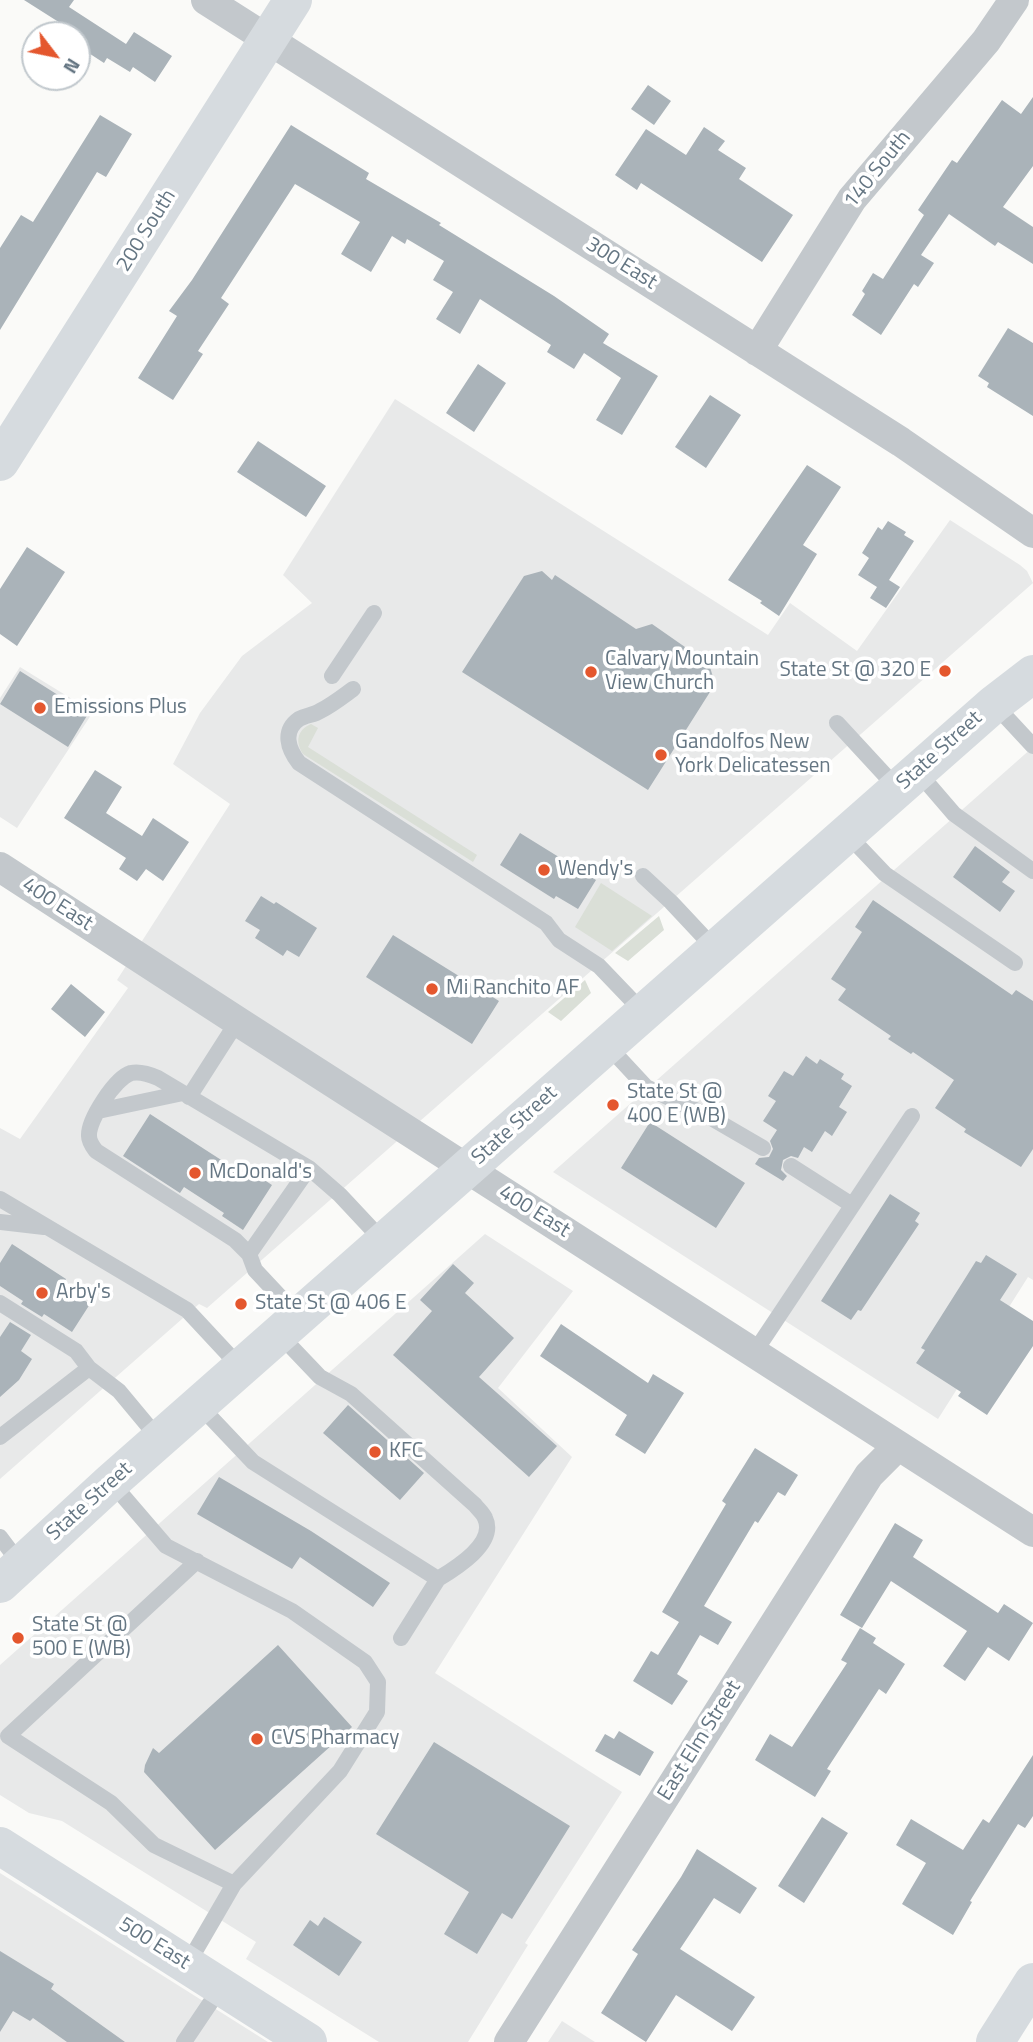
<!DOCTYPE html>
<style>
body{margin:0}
#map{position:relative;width:1033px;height:2042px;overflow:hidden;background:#fafaf8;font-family:"Titillium Web",sans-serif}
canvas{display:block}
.north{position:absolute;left:21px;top:21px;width:70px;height:70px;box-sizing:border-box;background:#fff;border:2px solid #c1c8cd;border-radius:50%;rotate:122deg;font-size:19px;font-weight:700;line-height:28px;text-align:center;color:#657683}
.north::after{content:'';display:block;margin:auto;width:24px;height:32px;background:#e4572e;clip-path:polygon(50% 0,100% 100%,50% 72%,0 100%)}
</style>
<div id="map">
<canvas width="1033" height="2042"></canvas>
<div class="north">N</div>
</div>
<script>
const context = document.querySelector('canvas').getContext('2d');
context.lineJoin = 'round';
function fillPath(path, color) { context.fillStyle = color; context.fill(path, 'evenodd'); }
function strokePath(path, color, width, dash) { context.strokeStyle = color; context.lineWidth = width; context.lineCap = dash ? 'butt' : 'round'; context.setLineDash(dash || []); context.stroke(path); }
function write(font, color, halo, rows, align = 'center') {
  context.font = font + ' "Titillium Web",sans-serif'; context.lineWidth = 7; context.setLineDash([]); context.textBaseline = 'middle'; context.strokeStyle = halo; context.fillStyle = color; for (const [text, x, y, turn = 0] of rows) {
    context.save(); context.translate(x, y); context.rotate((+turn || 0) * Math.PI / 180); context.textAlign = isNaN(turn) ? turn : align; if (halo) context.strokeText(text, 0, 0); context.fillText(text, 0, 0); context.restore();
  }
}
fillPath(new Path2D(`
 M 395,399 L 768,635 L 790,603 L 857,651 L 950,520 L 1020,565 L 1027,571 L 1033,583 L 207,1308 L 199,1304 L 0,1479 L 0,1128 L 20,1139 L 128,988 L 117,980 L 230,804 L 173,764 L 200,713 L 242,656 L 312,603 L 283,575 Z
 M 20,667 L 93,712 L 17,828 L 0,817 L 0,698 Z
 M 1033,747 L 1033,1280 L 1028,1277 L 938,1419 L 553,1172 Z
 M 485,1234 L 573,1291 L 498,1388 L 572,1457 L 435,1673 L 622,1792 L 525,1943 L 528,1945 L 468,2042 L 379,2042 L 246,1959 L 256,1942 L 62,1821 L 29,1813 L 0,1795 L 0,1665 Z
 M 0,1873 L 268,2042 L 0,2042 Z
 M 562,2021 L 595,2042 L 548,2042 Z`), '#e8e9e9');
fillPath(new Path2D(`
 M 311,724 L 318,728 L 308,747 L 477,855 L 473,862 L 303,754 C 295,742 297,730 311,724 Z
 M 601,883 L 652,916 L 612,951 L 575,927 Z
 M 659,916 L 664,930 L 628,961 L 615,953 Z
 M 585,980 L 591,993 L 561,1021 L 548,1012 Z`), '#dadfd7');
fillPath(new Path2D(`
 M 24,0 L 74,0 L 69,7 L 126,44 L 134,32 L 172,56 L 155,82 L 133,67 L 130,72 L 107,58 L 104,63 L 81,48 L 87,40 Z
 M 648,85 L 671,101 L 654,125 L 631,109 Z
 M 1033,97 L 1033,166 L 1003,207 L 1033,227 L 1033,264 L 998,242 L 995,246 L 949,214 L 921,255 L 934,263 L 918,287 L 914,284 L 881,335 L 852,315 L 865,294 L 862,291 L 873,273 L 883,279 L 924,215 L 918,210 L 952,160 L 957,163 L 1002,100 L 1021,114 Z
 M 100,115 L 132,134 L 106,177 L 97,172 L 0,330 L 0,248 L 21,215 L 33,222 Z
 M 291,125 L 369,173 L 366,179 L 441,223 L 439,225 L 554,296 L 609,334 L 603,343 L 658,376 L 622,435 L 596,420 L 621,378 L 584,353 L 574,369 L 547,352 L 551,345 L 480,299 L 460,334 L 436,319 L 453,292 L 433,280 L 444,261 L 407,239 L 405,244 L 392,236 L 371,272 L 341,254 L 360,222 L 295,184 L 221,298 L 229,304 L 198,351 L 203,354 L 173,400 L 138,378 L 177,316 L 169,311 L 192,280 Z
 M 704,127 L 725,141 L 718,150 L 746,168 L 739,179 L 793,215 L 762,262 L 641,183 L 637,190 L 615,175 L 646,129 L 686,155 Z
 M 1008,328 L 1033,343 L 1033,416 L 987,387 L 989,383 L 978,376 Z
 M 478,364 L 506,383 L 474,432 L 446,413 Z
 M 710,395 L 741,415 L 706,468 L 675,447 Z
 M 258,441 L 326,486 L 306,517 L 237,472 Z
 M 807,465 L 841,487 L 803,545 L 817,554 L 779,616 L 760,603 L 762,601 L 728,580 Z
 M 888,521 L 906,532 L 904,535 L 914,541 L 889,580 L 900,587 L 886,608 L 870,598 L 877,587 L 858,575 L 869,558 L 862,553 L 878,527 L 882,530 Z
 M 27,547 L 65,572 L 17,646 L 0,634 L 0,589 Z
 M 542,571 L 552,580 L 555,575 L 636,629 L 652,624 L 695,654 L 693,657 L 710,667 L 715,684 L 648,790 L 462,672 L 524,576 Z
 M 20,671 L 88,714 L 68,747 L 0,704 Z
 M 95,770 L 122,787 L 106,813 L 142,836 L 153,818 L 189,842 L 163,881 L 146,869 L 137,881 L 119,869 L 126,858 L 64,818 Z
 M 520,833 L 596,880 L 578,909 L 556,896 L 554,899 L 500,865 Z
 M 975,846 L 1010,872 L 1002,882 L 1015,891 L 1000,912 L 953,877 Z
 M 261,896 L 274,904 L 276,902 L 317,928 L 299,957 L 287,950 L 283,956 L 255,938 L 260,930 L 245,921 Z
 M 873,900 L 1012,995 L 1016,990 L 1033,1001 L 1033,1149 L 1021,1167 L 964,1132 L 966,1129 L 935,1108 L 954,1080 L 913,1052 L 911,1054 L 888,1039 L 891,1036 L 838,1000 L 846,989 L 831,979 L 862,932 L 855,927 Z
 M 393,935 L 499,1001 L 472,1044 L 366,977 Z
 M 71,984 L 105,1012 L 85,1037 L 51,1009 Z
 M 806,1056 L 817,1064 L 820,1059 L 844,1074 L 841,1079 L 852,1086 L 839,1107 L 847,1112 L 832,1136 L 825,1131 L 812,1152 L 804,1147 L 798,1158 L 791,1156 L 783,1160 L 781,1170 L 787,1176 L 783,1181 L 755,1164 L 759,1158 L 769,1157 L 773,1149 L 770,1141 L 777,1130 L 763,1121 L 776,1101 L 768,1096 L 784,1071 L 793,1076 Z
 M 150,1114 L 246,1176 L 249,1170 L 272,1185 L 243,1230 L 222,1216 L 224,1213 L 184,1187 L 180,1193 L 123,1156 Z
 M 650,1122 L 745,1183 L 716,1228 L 621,1168 Z
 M 890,1194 L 920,1213 L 915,1221 L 919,1224 L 861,1311 L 858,1310 L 851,1320 L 821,1301 Z
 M 12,1244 L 66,1279 L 62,1286 L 90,1304 L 72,1332 L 44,1314 L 42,1317 L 21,1304 L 23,1301 L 0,1286 L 0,1263 Z
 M 986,1255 L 1017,1274 L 1000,1300 L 1033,1321 L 1033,1346 L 987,1415 L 958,1396 L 961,1392 L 916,1363 L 925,1350 L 921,1348 L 966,1277 L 976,1261 L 981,1263 Z
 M 453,1264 L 474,1283 L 465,1293 L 514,1338 L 479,1377 L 557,1446 L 529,1477 L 393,1355 L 432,1311 L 420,1300 Z
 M 10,1322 L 31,1335 L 21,1351 L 32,1359 L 19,1380 L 0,1397 L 0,1337 Z
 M 561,1324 L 648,1383 L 653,1374 L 684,1393 L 645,1454 L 615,1435 L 627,1415 L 540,1356 Z
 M 348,1405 L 424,1473 L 400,1500 L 323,1433 Z
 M 755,1448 L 798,1475 L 785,1496 L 778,1492 L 758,1523 L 755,1521 L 704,1606 L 732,1622 L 718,1645 L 700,1635 L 677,1674 L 688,1681 L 672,1705 L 633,1681 L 651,1651 L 658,1655 L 679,1622 L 662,1612 L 726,1504 L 722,1501 Z
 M 219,1477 L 311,1531 L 390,1583 L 373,1607 L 300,1557 L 292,1569 L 197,1514 Z
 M 895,1523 L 923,1540 L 913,1557 L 998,1613 L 1004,1604 L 1033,1623 L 1009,1661 L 988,1647 L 965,1681 L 943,1666 L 967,1631 L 891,1581 L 862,1628 L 840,1615 Z
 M 860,1628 L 876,1638 L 873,1643 L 905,1664 L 886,1694 L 879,1689 L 827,1769 L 831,1771 L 815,1797 L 755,1760 L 770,1734 L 792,1747 L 847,1663 L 841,1660 Z
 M 278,1645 L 352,1727 L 215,1850 L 144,1772 L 145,1765 L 153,1748 L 159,1753 Z
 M 619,1731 L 654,1752 L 640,1776 L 595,1751 L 605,1734 L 614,1739 Z
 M 434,1742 L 570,1826 L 512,1919 L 502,1913 L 477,1954 L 444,1934 L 469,1892 L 376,1834 Z
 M 1033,1755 L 1033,1816 L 1025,1828 L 1018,1824 L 970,1901 L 972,1902 L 953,1935 L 902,1904 L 926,1863 L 896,1845 L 911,1819 L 963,1850 L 983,1819 L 989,1823 Z
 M 822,1817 L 848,1833 L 804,1903 L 778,1886 Z
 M 697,1849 L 757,1888 L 740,1914 L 714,1898 L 680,1949 L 755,1997 L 732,2031 L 676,1995 L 646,2042 L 601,2013 L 638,1954 L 632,1950 L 681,1877 Z
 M 324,1917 L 362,1942 L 339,1976 L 293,1945 L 310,1920 L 318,1926 Z
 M 0,1951 L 54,1984 L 51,1989 L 125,2042 L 67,2042 L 33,2018 L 30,2021 L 13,2011 L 0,2032 Z`), '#aab3b9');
strokePath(new Path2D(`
 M 332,676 L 374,613
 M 353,689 C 342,697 332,705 320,711 C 314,715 306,715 299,719 C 282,731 288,749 299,763 L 546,923 L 559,940 L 599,966 L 644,1013
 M 994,704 L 1033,746
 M 837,723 L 897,788
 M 917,771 L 954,814 L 1033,871
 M 846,833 L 885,874 L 1015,963
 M 643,876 L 671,902 L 715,949
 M 607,1045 L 646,1087 L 708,1116 L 763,1148
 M 189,1097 L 237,1022
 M 98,1111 L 183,1093
 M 791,1166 L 852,1205
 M 0,1199 L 187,1310 L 241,1368
 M 0,1222 L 44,1227
 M 249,1254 L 309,1168
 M 0,1303 L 76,1351 L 89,1368 L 119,1391 L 159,1439
 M 298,1316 L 255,1270 L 249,1254 L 235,1240 L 96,1151 C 93,1147 89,1142 89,1136 C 88,1120 115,1078 131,1073 C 140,1071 149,1074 158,1078 L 309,1168 L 340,1195 L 383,1241
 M 279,1334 L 320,1377 L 351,1394 L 475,1505 C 478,1509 483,1513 485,1518 C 497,1543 456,1568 438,1579
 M 754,1353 L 912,1116
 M 199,1405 L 253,1462 L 438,1579 L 401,1638
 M 0,1437 L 89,1368
 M 111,1482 L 166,1546 L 292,1611 L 365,1662 L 378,1682 L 377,1712 L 340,1771 L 234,1884 L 187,1965
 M 0,1537 L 21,1565
 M 197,1561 L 8,1736 L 111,1803 L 154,1845 L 234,1884
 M 184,2042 L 221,1987`), '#c3c8cc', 16);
strokePath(new Path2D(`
 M 206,0 L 901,442 L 1033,533
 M 757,351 L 852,199 L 986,41 L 1014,0
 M 0,867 C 343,1091 689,1311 1033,1532
 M 509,2042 L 869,1475 L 898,1446`), '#c3c8cc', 30);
strokePath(new Path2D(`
 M 0,462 L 293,0
 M 0,1846 L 308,2042
 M 995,2042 L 1033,1982`), '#d6dbdf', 38);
strokePath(new Path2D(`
 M 0,1584 L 111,1482 L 994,704 L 1033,674`), '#d6dbdf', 38);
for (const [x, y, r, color] of [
 [945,671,7,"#e4572e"],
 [591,672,7,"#e4572e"],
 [40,708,7,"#e4572e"],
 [661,755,7,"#e4572e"],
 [544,870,7,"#e4572e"],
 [432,989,7,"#e4572e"],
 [613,1105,7,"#e4572e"],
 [195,1173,7,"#e4572e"],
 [42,1293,7,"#e4572e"],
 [241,1304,7,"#e4572e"],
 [375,1452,7,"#e4572e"],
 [18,1638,7,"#e4572e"],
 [257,1739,7,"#e4572e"]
]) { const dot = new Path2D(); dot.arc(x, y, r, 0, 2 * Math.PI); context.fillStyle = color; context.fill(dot); strokePath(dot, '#fff', 2.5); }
write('21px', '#657683', '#fff', [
 ["140 South",878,170,-51],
 ["200 South",147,231,-58],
 ["300 East",621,264,32],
 ["State Street",940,751,-42],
 ["400 East",57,905,33],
 ["State Street",515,1126,-42],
 ["400 East",534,1212,32],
 ["State Street",90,1502,-42],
 ["East Elm Street",700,1741,-58],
 ["500 East",154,1944,32]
]);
write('21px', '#657683', '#fff', [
 ["Calvary Mountain",605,660],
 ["View Church",605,684],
 ["State St @ 320 E",931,671,"right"],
 ["Emissions Plus",54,708],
 ["Gandolfos New",675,743],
 ["York Delicatessen",675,767],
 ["Wendy's",558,870],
 ["Mi Ranchito AF",446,989],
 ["State St @",627,1093],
 ["400 E (WB)",627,1117],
 ["McDonald's",209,1173],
 ["Arby's",56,1293],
 ["State St @ 406 E",255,1304],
 ["KFC",389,1452],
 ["State St @",32,1626],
 ["500 E (WB)",32,1650],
 ["CVS Pharmacy",271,1739]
], 'left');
</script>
